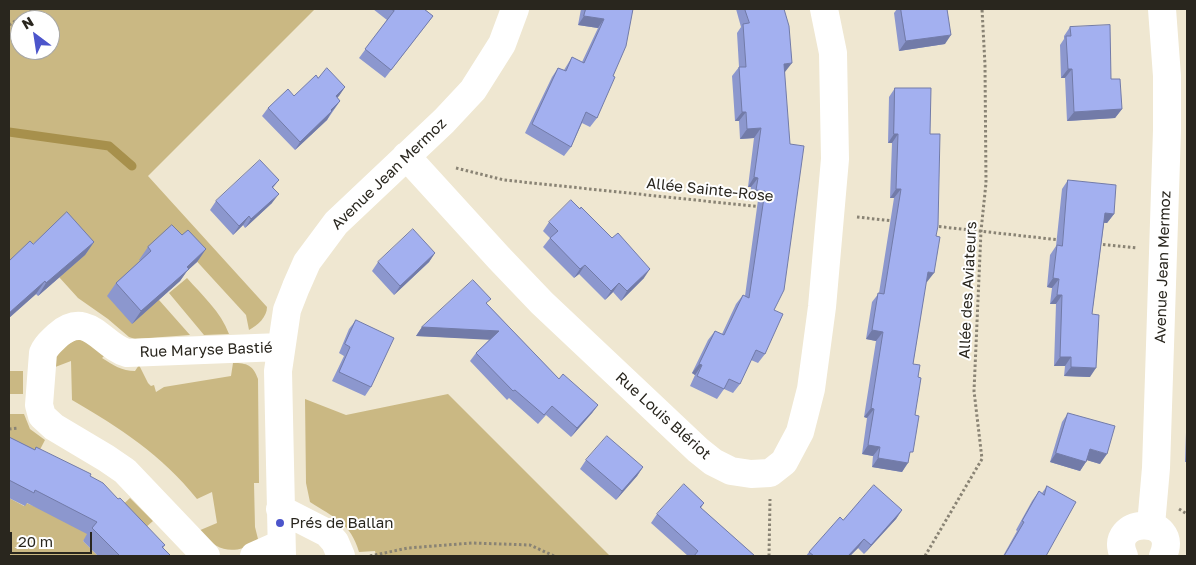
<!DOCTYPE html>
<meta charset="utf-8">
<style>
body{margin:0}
#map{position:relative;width:1196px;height:565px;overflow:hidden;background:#efe7d1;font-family:"Golos Text",sans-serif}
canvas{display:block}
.frame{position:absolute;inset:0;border:10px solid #29261e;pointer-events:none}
.north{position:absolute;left:10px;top:10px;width:50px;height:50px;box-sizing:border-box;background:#fff;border:1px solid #a9a8a5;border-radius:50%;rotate:329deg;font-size:14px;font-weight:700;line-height:20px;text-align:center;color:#29261e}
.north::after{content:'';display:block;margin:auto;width:18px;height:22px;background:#4c55cb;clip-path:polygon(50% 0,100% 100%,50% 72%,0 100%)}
.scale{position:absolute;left:10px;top:532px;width:82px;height:22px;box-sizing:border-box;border:2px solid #29261e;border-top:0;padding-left:6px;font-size:15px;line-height:18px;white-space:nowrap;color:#29261e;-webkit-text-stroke:4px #fff;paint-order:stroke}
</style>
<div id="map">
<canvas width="1196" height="565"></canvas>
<div class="frame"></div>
<div class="north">N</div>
<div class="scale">20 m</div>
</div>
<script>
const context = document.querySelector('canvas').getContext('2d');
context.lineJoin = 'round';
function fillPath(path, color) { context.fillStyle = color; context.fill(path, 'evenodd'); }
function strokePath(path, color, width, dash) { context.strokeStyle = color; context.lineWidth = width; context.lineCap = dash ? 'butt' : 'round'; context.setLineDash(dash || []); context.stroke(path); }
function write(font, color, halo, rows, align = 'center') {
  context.font = font + ' "Golos Text",sans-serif'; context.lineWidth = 4; context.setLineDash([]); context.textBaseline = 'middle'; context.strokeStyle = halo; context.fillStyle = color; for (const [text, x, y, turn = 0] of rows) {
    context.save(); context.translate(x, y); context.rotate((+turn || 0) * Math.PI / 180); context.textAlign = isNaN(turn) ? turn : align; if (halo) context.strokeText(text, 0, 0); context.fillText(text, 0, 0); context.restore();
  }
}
fillPath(new Path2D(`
 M 9,9 L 315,9 L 148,176 L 267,307 C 267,317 258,325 249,330 L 246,315 L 180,243 L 142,264 L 159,300 L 190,335 L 135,339 L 129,337 L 108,319 L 78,298 L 59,277 L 9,265 ZM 20,20 L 50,20 L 50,50 L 20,50 Z
 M 187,278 C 202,295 221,312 229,334 L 204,335 L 169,293 Z
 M 87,338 L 107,353 L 102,358 C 113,365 122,371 135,371 L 139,365 L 148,383 L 151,386 L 154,385 L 156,392 L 164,387 L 231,376 L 233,363 C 247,363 253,365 258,379 L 259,483 L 254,483 L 255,527 L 259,543 C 230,554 221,553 198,531 L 217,523 L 212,492 L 197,499 C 162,455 120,428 72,400 L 71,361 L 50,369 L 51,360 C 63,349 69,339 87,338 Z
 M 9,371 L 23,371 L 23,394 L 9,394 Z
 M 448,394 L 610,556 L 376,556 L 375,551 L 359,552 C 351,523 333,517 310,502 L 306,483 L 305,399 L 346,415 Z
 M 9,414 L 24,414 L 30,429 L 45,440 L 33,463 L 9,454 Z
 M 9,498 L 24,506 L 26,503 L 93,529 L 83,541 L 98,556 L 9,556 Z
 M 130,498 L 153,521 L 137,535 L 115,512 Z`), '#cab883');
strokePath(new Path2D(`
 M 9,132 L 109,146 L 132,166`), '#a7904c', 9);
strokePath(new Path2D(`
 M 9,25 L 34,9
 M 456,168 L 504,180 L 762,207
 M 857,217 L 893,221
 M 934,226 L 1060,240
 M 1098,244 L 1137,248
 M 9,429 L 18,428
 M 1179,509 L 1187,514
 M 370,556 L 408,548 L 472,543 L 530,545 L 554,556
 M 769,556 L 770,499
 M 925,556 L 982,459 L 974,391 L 981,231 L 986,183 L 985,65 L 982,9`), '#898374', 3, [2.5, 2.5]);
strokePath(new Path2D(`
 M 406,156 L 499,258 L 542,303 L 698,450 L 713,462 L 731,471 L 751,474 L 770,473 L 784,462 L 800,432 L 811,389 L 822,307 L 835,159 L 833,53 L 824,9
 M 280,509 L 327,533 L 335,542 L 341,556
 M 1151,525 L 1156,468 L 1167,130 L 1167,76 L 1162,9
 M 206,556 L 125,471 L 106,458 L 54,427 L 42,416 L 39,405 L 43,353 C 46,345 52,341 58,335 C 88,309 102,346 127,353 L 281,347
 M 254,556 L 281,544
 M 282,556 L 278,371 L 287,310 L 296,287 L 307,262 L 336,223 L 444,121 L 473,90 L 502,44 L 515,9
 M 1124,556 C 1106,517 1181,514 1163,556`), '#fff', 28);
fillPath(new Path2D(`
 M 373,9 L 424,9 L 433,16 L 385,78 L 359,58 L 387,20 Z
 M 581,9 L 633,9 L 613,76 L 597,118 L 590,127 L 582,123 L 571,147 L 564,156 L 525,133 L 552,77 L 558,68 L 564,70 L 572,57 L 582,62 L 598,28 L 578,25 Z
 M 736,9 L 784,9 L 785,72 L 774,310 L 765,354 L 758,363 L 751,360 L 740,384 L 733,393 L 724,389 L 717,399 L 690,386 L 695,375 L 692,373 L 708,340 L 715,331 L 722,334 L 736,304 L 743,295 L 745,296 L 758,200 L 750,199 L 751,187 L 748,187 L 754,138 L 740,139 L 739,121 L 735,121 L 732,76 L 739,67 L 737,33 L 741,27 Z
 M 897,9 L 947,9 L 945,44 L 899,51 L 894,13 Z
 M 1070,27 L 1111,79 L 1122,109 L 1115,118 L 1067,121 L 1065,78 L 1061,78 L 1060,45 L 1064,39 L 1064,36 Z
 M 318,78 L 345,87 L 337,98 L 340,101 L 327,120 L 295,150 L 262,116 L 268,108 L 294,96 Z
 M 895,88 L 930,134 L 927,282 L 926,282 L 913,364 L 918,377 L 909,458 L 902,472 L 872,467 L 873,456 L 862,454 L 867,418 L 864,417 L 876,341 L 866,339 L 872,302 L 879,293 L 894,198 L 890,198 L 892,143 L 888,143 L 889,97 Z
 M 279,180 L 273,188 L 272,203 L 245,228 L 243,225 L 233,235 L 210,210 L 216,201 Z
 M 1068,180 L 1114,214 L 1107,223 L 1104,223 L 1092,314 L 1090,377 L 1064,376 L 1065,366 L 1054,366 L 1056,304 L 1050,304 L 1052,288 L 1047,287 L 1050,255 L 1056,246 L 1062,189 Z
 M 549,222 L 644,278 L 621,301 L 613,292 L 605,300 L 579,274 L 574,278 L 543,247 L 550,238 L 543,231 Z
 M 182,235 L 206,249 L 197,262 L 187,271 L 180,281 L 132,324 L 107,296 L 116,283 L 140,261 L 139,260 L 148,247 Z
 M 94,242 L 85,255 L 38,296 L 36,294 L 9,318 L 33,244 Z
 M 435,253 L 429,262 L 394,295 L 372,271 L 378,262 Z
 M 487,304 L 559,379 L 598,405 L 592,413 L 571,437 L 546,415 L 538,424 L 509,398 L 507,400 L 470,361 L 476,353 L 490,339 L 416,336 L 422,327 Z
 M 356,320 L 371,387 L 365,396 L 332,381 L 344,356 L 339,353 L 349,329 Z
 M 1187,403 L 1187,462 L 1185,462 Z
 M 1068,413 L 1100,464 L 1087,460 L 1080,471 L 1050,462 L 1062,422 Z
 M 9,437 L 90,476 L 165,545 L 163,548 L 171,556 L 98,556 L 83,541 L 87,534 L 27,503 L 25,506 L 9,498 Z
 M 586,460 L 643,467 L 637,476 L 616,500 L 580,469 Z
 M 1047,486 L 1046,556 L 1003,556 L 1017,531 L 1016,530 L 1032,501 L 1039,491 L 1042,493 Z
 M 704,503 L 701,508 L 755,556 L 688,556 L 651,523 L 657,514 Z
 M 902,510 L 896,519 L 864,554 L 858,548 L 850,556 L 806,556 L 809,552 L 843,520 Z`), '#8c97ce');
fillPath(new Path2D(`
 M 584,16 L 604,19 L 598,28 L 578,25 Z
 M 951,35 L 945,44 L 899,51 L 906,41 Z
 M 792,63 L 785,72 L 778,73 L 784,64 Z
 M 1068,69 L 1072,69 L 1065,78 L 1061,78 Z
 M 345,87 L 339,96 L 330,105 L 336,96 Z
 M 340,101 L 334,109 L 325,118 L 331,110 Z
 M 1122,109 L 1115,118 L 1067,121 L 1074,112 Z
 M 332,111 L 327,120 L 295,150 L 300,142 Z
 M 742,112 L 746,112 L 739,121 L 735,121 Z
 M 761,128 L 754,138 L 740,139 L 747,129 Z
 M 894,134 L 898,134 L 892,143 L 888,143 Z
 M 754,177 L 758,178 L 751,187 L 748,187 Z
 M 896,189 L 901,189 L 894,198 L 890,198 Z
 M 756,190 L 765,191 L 758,200 L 750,199 Z
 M 279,194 L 272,203 L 245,228 L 251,219 Z
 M 1105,213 L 1114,214 L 1107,223 L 1099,222 Z
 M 249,216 L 243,225 L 233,235 L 239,226 Z
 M 94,242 L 85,255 L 38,296 L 46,283 Z
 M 206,249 L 197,262 L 187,271 L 180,281 L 132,324 L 141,311 L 187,267 Z
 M 435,253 L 429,262 L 394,295 L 400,286 Z
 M 585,265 L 579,274 L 574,278 L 580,269 Z
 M 650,269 L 644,278 L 621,301 L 627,291 Z
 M 928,272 L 934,273 L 927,282 L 921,281 Z
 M 1053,278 L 1059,279 L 1052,288 L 1047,287 Z
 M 45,281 L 36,294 L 9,318 L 9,313 Z
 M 619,283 L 613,292 L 605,300 L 611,291 Z
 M 1057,295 L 1062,295 L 1056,304 L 1050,304 Z
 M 422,327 L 499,331 L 493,340 L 416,336 Z
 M 872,330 L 883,332 L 876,341 L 866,339 Z
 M 1060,357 L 1071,357 L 1065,366 L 1054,366 Z
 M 699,364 L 702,365 L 695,375 L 692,373 Z
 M 1071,367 L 1096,368 L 1090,377 L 1064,376 Z
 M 598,405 L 592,413 L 571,437 L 577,428 Z
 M 871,408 L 874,409 L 867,418 L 864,417 Z
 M 868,445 L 880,447 L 873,456 L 862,454 Z
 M 1090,449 L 1107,454 L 1100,464 L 1083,459 Z
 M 1056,453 L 1086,462 L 1080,471 L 1050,462 Z
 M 878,458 L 908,463 L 902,472 L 872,467 Z
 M 643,467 L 637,476 L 616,500 L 622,491 Z
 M 902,510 L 896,519 L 864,554 L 871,545 Z
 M 864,539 L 858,548 L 850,556 L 848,556 Z`), '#727ba8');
const building = new Path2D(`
 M 391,9 L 424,9 L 433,16 L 391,70 L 365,49 L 394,11 Z
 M 586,9 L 633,9 L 626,46 L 613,76 L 615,77 L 597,118 L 586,112 L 571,147 L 532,124 L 558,68 L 566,71 L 572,57 L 584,63 L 604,19 L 584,16 Z
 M 745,9 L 784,9 L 789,26 L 792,63 L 784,64 L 790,144 L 804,146 L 784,290 L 774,310 L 783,314 L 765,354 L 756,350 L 740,384 L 729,379 L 724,389 L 697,376 L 702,365 L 699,364 L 715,331 L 724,335 L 743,295 L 749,298 L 765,191 L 756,190 L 758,178 L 754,177 L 761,128 L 747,129 L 746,112 L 742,112 L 739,67 L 746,67 L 743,24 L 749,23 Z
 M 901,9 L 947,9 L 951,35 L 906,41 Z
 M 1110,25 L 1111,79 L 1120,79 L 1122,109 L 1074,112 L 1072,69 L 1068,69 L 1066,36 L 1071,36 L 1070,27 Z
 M 327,68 L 345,87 L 336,96 L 340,101 L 331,110 L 332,111 L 300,142 L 268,108 L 288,89 L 294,96 L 316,75 L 318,78 Z
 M 895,88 L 931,88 L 930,134 L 940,134 L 938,226 L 936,236 L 940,237 L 934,273 L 928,272 L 913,364 L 920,365 L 918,377 L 921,378 L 915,415 L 919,416 L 913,452 L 910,452 L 908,463 L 878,458 L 880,447 L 868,445 L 874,409 L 871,408 L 883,332 L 872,330 L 878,293 L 884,294 L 901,189 L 896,189 L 898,134 L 894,134 Z
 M 260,160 L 279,180 L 272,187 L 279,194 L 251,219 L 249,216 L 239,226 L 216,201 Z
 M 1068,180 L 1116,185 L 1114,214 L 1105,213 L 1092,314 L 1099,315 L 1096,368 L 1071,367 L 1071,357 L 1060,357 L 1062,295 L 1057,295 L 1059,279 L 1053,278 L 1057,245 L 1062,246 Z
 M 571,200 L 580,209 L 581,207 L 612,238 L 618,233 L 650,269 L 627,291 L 619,283 L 611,291 L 585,265 L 580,269 L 550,238 L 558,231 L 549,222 Z
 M 67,212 L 94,242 L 46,283 L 45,281 L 9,313 L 9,261 L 30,241 L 33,244 Z
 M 172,225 L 182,235 L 188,230 L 206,249 L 187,267 L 189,269 L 141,311 L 116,283 L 151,251 L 148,247 Z
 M 413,229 L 435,253 L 400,286 L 378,262 Z
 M 473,280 L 491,299 L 486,303 L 559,379 L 563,374 L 598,405 L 577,428 L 552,406 L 544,415 L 515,390 L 513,391 L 476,353 L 499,331 L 422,327 Z
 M 356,320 L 394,338 L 371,387 L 339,372 L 350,347 L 345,344 Z
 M 1068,413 L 1115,426 L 1107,454 L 1090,449 L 1086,462 L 1056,453 Z
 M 607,436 L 643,467 L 622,491 L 586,460 Z
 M 9,437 L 35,450 L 36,447 L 91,474 L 90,476 L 103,483 L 118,499 L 120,498 L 165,545 L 162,547 L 171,556 L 120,556 L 92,528 L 97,522 L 35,490 L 34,493 L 9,480 Z
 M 684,484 L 704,503 L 700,507 L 755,556 L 694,556 L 698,551 L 657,514 Z
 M 874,485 L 902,510 L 871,545 L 864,539 L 848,556 L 814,556 L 809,552 L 840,517 L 843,520 Z
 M 1047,486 L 1076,502 L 1046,556 L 1004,556 L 1024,522 L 1022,521 L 1039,491 L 1044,495 Z`);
fillPath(building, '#a3b0f0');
strokePath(building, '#727ba8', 1);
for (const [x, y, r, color] of [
 [280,523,5,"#4c55cb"]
]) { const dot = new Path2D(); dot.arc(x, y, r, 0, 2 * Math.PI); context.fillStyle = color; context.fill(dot); strokePath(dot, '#fff', 2); }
write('15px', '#29261e', '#fff', [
 ["Avenue Jean Mermoz",389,174,-44],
 ["Allée Sainte-Rose",710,190,6],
 ["Avenue Jean Mermoz",1163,267,-88],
 ["Allée des Aviateurs",968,290,-87],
 ["Rue Maryse Bastié",206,350,-2],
 ["Rue Louis Blériot",663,416,42]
]);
write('15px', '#29261e', '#fff', [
 ["Prés de Ballan",290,523]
], 'left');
</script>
